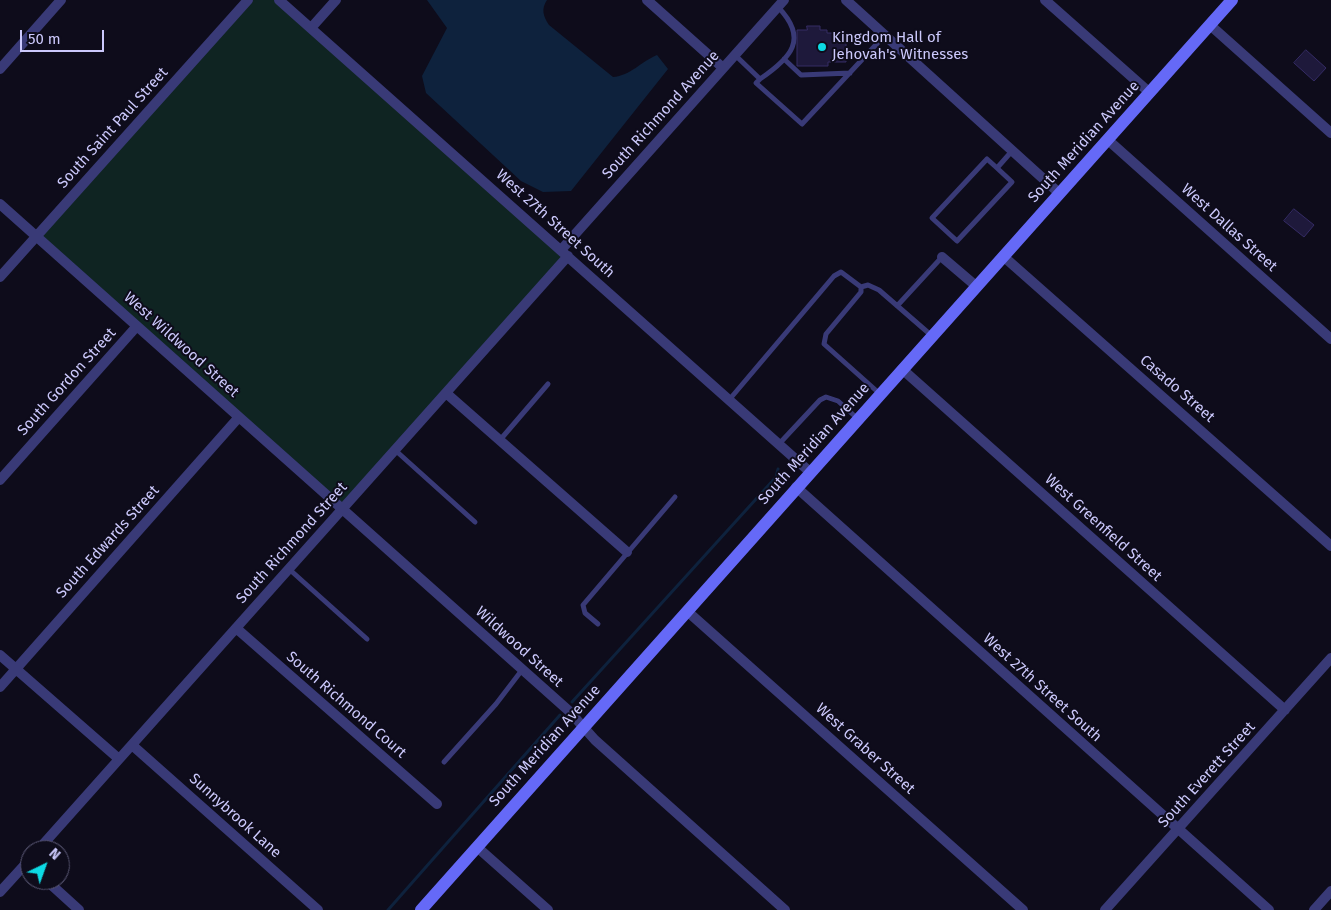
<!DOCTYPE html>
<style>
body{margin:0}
#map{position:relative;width:1331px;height:910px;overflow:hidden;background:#0e0c1b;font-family:"Fira Sans",sans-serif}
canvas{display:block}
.north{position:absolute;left:20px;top:840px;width:50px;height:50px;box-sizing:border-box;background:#0e0c1b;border:1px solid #5a5875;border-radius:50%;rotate:42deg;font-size:14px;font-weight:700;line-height:20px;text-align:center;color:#ccc9fc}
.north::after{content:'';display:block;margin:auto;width:18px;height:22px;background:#0ddae4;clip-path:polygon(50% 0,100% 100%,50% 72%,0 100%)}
.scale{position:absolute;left:20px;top:30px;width:84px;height:22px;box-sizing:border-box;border:2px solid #ccc9fc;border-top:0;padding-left:6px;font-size:15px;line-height:18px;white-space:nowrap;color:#ccc9fc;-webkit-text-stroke:4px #0e0c1b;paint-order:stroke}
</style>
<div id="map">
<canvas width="1331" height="910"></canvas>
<div class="north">N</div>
<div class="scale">50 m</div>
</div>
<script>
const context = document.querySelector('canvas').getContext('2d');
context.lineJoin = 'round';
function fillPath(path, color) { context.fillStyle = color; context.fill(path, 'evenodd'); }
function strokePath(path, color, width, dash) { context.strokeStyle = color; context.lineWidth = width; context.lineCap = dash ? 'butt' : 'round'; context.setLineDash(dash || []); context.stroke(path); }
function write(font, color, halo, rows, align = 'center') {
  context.font = font + ' "Fira Sans",sans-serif'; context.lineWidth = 4; context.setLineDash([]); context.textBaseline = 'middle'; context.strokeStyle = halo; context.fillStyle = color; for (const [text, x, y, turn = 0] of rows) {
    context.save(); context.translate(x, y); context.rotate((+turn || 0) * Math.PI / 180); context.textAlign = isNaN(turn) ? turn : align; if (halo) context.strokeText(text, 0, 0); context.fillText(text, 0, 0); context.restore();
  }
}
fillPath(new Path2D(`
 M 248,0 L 279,0 L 568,256 L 342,509 L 36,236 Z`), '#0f2422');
fillPath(new Path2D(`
 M 427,0 L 547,0 C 541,9 543,16 549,25 L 613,77 C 630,76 642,61 657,55 L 668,69 L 571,191 L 543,192 L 521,181 L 426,93 L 422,76 L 447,28 Z`), '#0e223d');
strokePath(new Path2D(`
 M 572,702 L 776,477 L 778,469
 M 388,910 L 560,715`), '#0e223d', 3);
const building = new Path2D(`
 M 807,26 L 820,26 L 820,30 L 827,30 L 827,33 L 846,33 L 846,62 L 828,62 L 828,66 L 797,66 L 797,30 L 807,30 Z
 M 1306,50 L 1326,68 L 1314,81 L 1294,63 Z
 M 1294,209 L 1314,225 L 1304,237 L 1284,221 Z`);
fillPath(building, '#1e193b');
strokePath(building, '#352c65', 1);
strokePath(new Path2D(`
 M 735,55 L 760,79 L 756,83 L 802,124 L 885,35
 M 784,59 L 801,75 L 850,73
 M 760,79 C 791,58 809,39 778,7
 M 997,168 L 1012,182 L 957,241 L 932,218 L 987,159 L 997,168 L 1012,151
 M 861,287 L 868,285 L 879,290 L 932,336
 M 897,306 L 942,257
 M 729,400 L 834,276 L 841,272 L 861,287 L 861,292 L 826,334 L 824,344 L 880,394
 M 500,440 L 548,384
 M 779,444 L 820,400 L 826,397 L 838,401 L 858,419
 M 395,450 L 475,522
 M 289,569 L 367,639
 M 598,624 L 585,613 L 583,605 L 675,497
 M 444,762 L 496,704 L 522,670`), '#393a77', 5);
strokePath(new Path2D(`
 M 279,0 L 810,472
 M 647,0 L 722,67
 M 846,0 L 1059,193
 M 1045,0 L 1150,93
 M 1210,25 L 1331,133
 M 311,28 L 336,0
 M 0,69 L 61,0
 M 1108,140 L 1331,339
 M 0,204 L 569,711 L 595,740 L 785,910
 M 561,250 L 784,0
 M 1003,256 L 1331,546
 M 942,257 L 976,286
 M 0,277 L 248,0
 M 902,369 L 1285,710
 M 446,393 L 627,552
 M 0,480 L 137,326
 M 796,487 L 1269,910
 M 687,611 L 1023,910
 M 236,628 L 437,804
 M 0,655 L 119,759
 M 0,687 L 239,417
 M 132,745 L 318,910
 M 477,847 L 548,910
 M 38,850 L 568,256
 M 46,880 L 79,910
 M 0,892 L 30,859
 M 1105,910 L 1331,658
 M 1314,910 L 1331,891`), '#393a77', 10);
strokePath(new Path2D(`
 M 421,910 L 1232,0`), '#6569f7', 12);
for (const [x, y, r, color] of [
 [822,47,5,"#0ddae4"]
]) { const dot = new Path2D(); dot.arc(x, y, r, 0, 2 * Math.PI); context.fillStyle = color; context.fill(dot); strokePath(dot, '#0e0c1b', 2); }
write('15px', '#ccc9fc', '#0e0c1b', [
 ["Kingdom Hall of",832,38],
 ["Jehovah's Witnesses",832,55]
], 'left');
write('15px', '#ccc9fc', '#0e0c1b', [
 ["South Richmond Avenue",661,115,-48],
 ["South Saint Paul Street",113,128,-48],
 ["South Meridian Avenue",1084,142,-48],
 ["West 27th Street South",555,224,42],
 ["West Dallas Street",1229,228,42],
 ["West Wildwood Street",181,345,42],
 ["South Gordon Street",67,382,-48],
 ["Casado Street",1177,389,41],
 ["South Meridian Avenue",814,444,-48],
 ["West Greenfield Street",1103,528,42],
 ["South Edwards Street",108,542,-48],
 ["South Richmond Street",292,543,-48],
 ["Wildwood Street",519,647,42],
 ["West 27th Street South",1042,688,42],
 ["South Richmond Court",346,705,41],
 ["South Meridian Avenue",545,746,-48],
 ["West Graber Street",865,749,42],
 ["South Everett Street",1207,775,-48],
 ["Sunnybrook Lane",235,816,42]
]);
</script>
